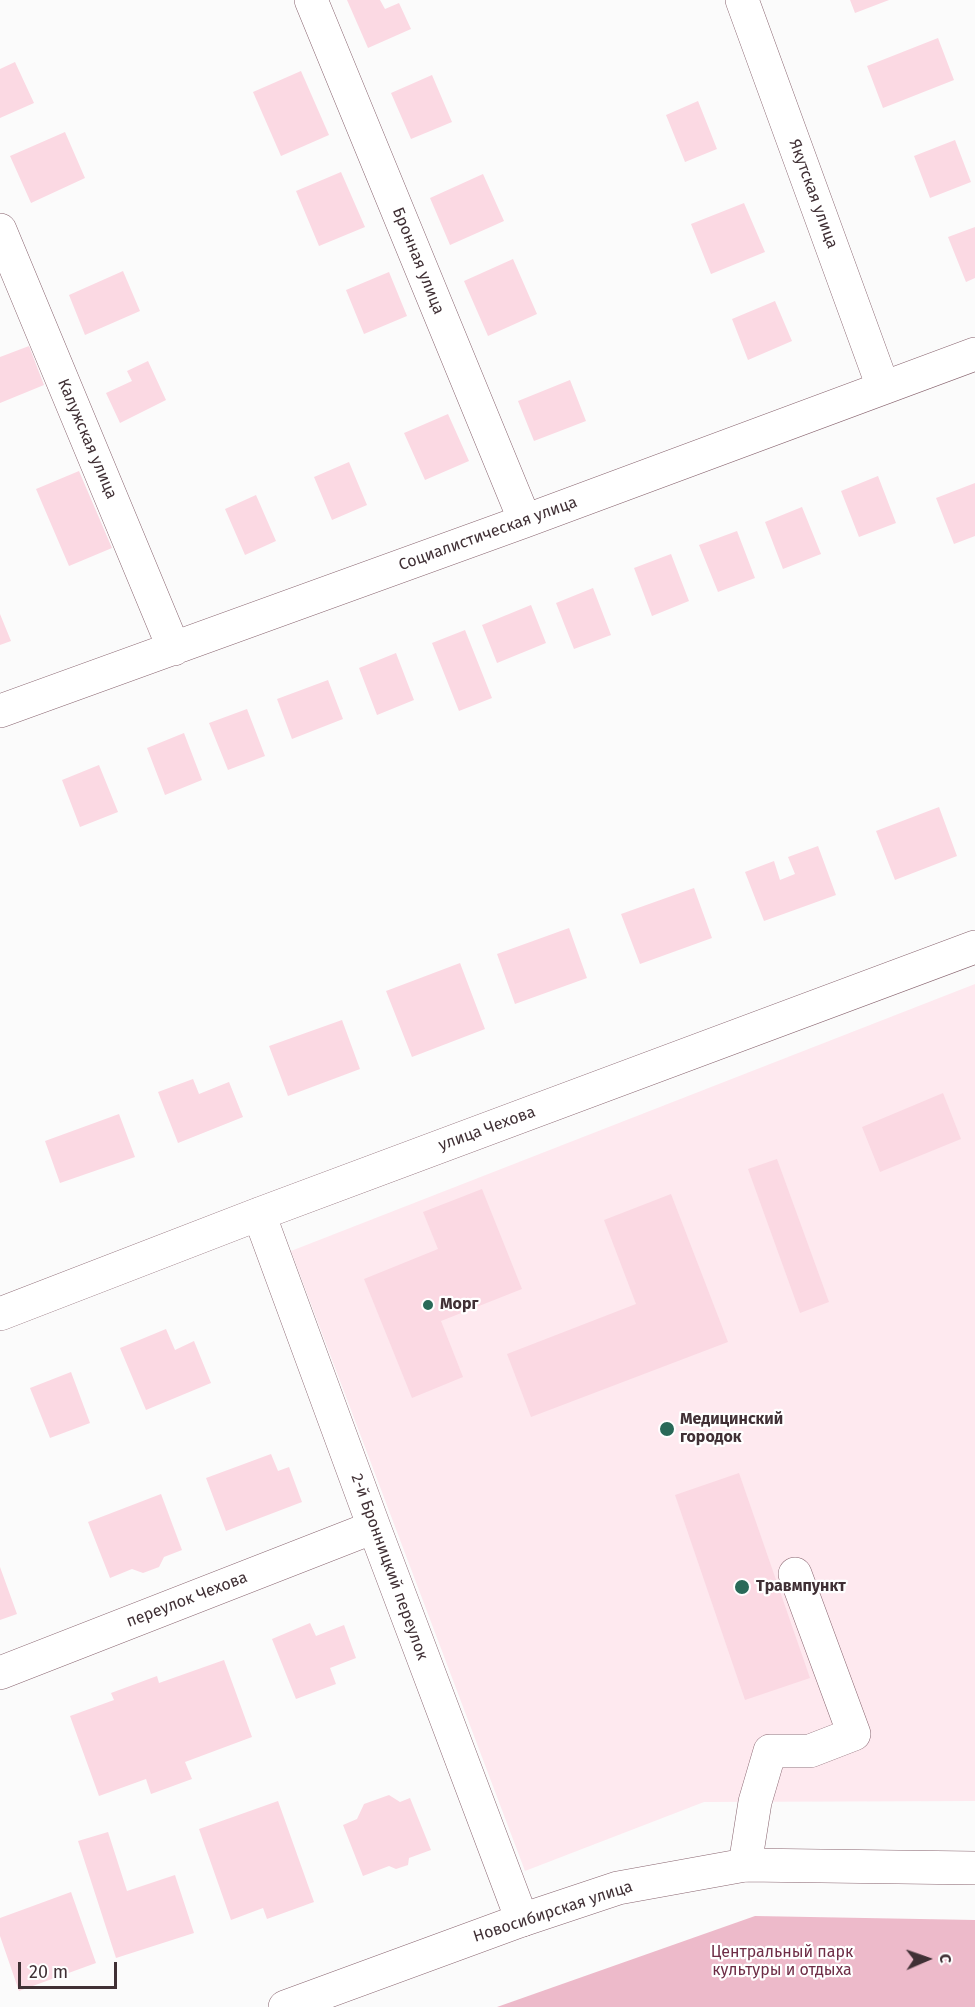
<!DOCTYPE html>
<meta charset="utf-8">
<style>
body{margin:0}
#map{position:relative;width:975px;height:2007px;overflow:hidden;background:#fbfbfb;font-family:"Fira Sans",sans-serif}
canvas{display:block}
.north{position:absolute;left:897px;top:1929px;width:60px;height:60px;-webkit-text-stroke:4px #fff;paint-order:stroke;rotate:88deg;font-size:16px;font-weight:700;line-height:24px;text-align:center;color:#403035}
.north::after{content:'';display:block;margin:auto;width:21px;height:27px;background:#403035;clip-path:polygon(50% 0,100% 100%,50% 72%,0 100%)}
.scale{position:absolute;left:18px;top:1962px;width:99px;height:27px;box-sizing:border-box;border:3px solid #403035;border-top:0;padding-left:8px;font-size:18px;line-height:21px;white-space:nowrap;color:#403035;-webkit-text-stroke:4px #fff;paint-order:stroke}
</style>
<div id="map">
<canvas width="975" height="2007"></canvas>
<div class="north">С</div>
<div class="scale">20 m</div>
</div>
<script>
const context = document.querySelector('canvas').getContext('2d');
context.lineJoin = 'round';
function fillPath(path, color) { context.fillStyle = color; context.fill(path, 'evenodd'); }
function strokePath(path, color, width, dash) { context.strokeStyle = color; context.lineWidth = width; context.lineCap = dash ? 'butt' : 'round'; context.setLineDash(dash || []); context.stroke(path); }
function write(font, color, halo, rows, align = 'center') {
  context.font = font + ' "Fira Sans",sans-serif'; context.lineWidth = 4.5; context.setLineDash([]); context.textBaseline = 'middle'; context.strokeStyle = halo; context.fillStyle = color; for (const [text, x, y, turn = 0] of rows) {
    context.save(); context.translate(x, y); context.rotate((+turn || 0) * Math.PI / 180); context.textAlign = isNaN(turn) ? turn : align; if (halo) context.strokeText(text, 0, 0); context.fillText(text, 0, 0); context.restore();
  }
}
fillPath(new Path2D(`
 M 975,984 L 975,1801 L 704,1802 L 525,1871 L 291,1251 Z`), '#fee9ef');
fillPath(new Path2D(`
 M 755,1916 L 975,1920 L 975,2007 L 497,2007 Z`), '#edbaca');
fillPath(new Path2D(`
 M 347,0 L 380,0 L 385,9 L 399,3 L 411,29 L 368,48 Z
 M 850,0 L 889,0 L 855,13 Z
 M 938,38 L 954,80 L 883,108 L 867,66 Z
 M 15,62 L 34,103 L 0,118 L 0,69 Z
 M 301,71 L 329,135 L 281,156 L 253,92 Z
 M 432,75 L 452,122 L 411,139 L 391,93 Z
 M 698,101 L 717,149 L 685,162 L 666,115 Z
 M 65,132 L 85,178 L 31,203 L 10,156 Z
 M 955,140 L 971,182 L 930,198 L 914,156 Z
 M 341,172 L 365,227 L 319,246 L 296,191 Z
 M 483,174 L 504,221 L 450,245 L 430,198 Z
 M 744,203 L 765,252 L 711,274 L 691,224 Z
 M 975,227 L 975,278 L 966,282 L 948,237 Z
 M 513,259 L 537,314 L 488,336 L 464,281 Z
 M 123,271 L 140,311 L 85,335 L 69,295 Z
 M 389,272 L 407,316 L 364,334 L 346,290 Z
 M 775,301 L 792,341 L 748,360 L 732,319 Z
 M 29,346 L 44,385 L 0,403 L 0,357 Z
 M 148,361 L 166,400 L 120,423 L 106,393 L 132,381 L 127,371 Z
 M 570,380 L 586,421 L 534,441 L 518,401 Z
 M 448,414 L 469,461 L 425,480 L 404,433 Z
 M 349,462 L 367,505 L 332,520 L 314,477 Z
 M 79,471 L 112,548 L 69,566 L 36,489 Z
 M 878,476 L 896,523 L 859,537 L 841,491 Z
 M 975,483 L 975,536 L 954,544 L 936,498 Z
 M 256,495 L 276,541 L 245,555 L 225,509 Z
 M 802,507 L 821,554 L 783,569 L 765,522 Z
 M 737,531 L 755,578 L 718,592 L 699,545 Z
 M 671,554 L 689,601 L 652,616 L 634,568 Z
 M 593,588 L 611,635 L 574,649 L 556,603 Z
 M 531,605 L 546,643 L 497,663 L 482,625 Z
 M 0,614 L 11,641 L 0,645 Z
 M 465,630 L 492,698 L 459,711 L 432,643 Z
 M 396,653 L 414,700 L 377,715 L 359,668 Z
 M 328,680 L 343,719 L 292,739 L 277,699 Z
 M 247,709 L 265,756 L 228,770 L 209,723 Z
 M 184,733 L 202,780 L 165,795 L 147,748 Z
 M 99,765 L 118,812 L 80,827 L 62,780 Z
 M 939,807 L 957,856 L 895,880 L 876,831 Z
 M 818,846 L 836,895 L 764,921 L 745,872 L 774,861 L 780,880 L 795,874 L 788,857 Z
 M 694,888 L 712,938 L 640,964 L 621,914 Z
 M 569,928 L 587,978 L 515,1004 L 497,954 Z
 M 460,963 L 485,1029 L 412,1057 L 386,991 Z
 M 342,1020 L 360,1069 L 288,1096 L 269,1046 Z
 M 193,1079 L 199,1094 L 229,1082 L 243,1117 L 178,1143 L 158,1092 Z
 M 943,1093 L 961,1139 L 880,1172 L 862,1127 Z
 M 119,1114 L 135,1157 L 60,1183 L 45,1141 Z
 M 777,1159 L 829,1302 L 800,1313 L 748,1169 Z
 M 482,1189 L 522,1289 L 441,1321 L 463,1377 L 412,1398 L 364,1279 L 438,1249 L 423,1212 Z
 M 671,1194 L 728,1342 L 531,1417 L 507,1354 L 636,1304 L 604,1220 Z
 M 166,1329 L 175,1350 L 194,1341 L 211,1383 L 146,1410 L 120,1348 Z
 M 71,1372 L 90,1423 L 50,1438 L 30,1388 Z
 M 271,1454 L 278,1471 L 289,1467 L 302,1502 L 226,1531 L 206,1478 Z
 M 739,1473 L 810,1678 L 745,1700 L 675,1495 Z
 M 161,1494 L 182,1550 L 164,1557 L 159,1567 L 143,1573 L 132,1569 L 110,1578 L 88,1522 Z
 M 0,1567 L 17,1614 L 0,1620 Z
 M 310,1623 L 316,1636 L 344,1625 L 356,1658 L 330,1668 L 336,1684 L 296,1699 L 272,1639 Z
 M 224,1660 L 252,1737 L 185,1762 L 192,1779 L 151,1794 L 146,1779 L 99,1796 L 70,1716 L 114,1700 L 111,1693 L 157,1676 L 159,1683 Z
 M 389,1795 L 400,1802 L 410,1798 L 431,1850 L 409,1858 L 408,1865 L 396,1869 L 389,1866 L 363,1876 L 343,1825 L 357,1819 L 364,1804 Z
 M 278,1801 L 314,1902 L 267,1919 L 263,1908 L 231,1920 L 199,1829 Z
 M 108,1832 L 127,1891 L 175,1875 L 194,1933 L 116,1958 L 78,1841 Z
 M 71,1892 L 96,1963 L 19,1991 L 0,1936 L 0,1918 Z`), '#fbd9e3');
const minor = new Path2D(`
 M 311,0 L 525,521
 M 742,0 L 883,387
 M 0,230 L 174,649
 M 0,711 L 525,521 L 975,354
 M 259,1214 L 374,1527 L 522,1920
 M 0,1314 L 259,1214 L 975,947
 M 0,1673 L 374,1527
 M 745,1865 L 755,1802 L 770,1751 L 810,1751 L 854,1734 L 795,1574`);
const major = new Path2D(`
 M 285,2007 L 522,1920 L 618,1888 L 745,1865 L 975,1868`);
strokePath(minor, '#896570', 34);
strokePath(major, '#896570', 34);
strokePath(minor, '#fff', 33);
strokePath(major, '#fff', 33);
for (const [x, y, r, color] of [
 [428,1305,6,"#296958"],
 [667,1429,8,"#296958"],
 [742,1587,8,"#296958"]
]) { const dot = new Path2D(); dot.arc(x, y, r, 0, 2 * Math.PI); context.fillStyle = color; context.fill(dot); strokePath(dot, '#fff', 2); }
write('16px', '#403035', '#fff', [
 ["Якутская улица",813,194,70],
 ["Бронная улица",418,261,68],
 ["Калужская улица",87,439,67],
 ["Социалистическая улица",488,534,-20],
 ["улица Чехова",487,1129,-20],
 ["2-й Бронницкий переулок",389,1567,70],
 ["переулок Чехова",187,1600,-21],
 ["Новосибирская улица",553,1912,-18]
]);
write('bold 16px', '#403035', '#fff', [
 ["Морг",440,1305],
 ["Медицинский",680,1420],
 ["городок",680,1438],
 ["Травмпункт",756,1587]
], 'left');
write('16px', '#6e2d46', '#fff', [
 ["Центральный парк",782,1953],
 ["культуры и отдыха",782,1971]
]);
</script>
